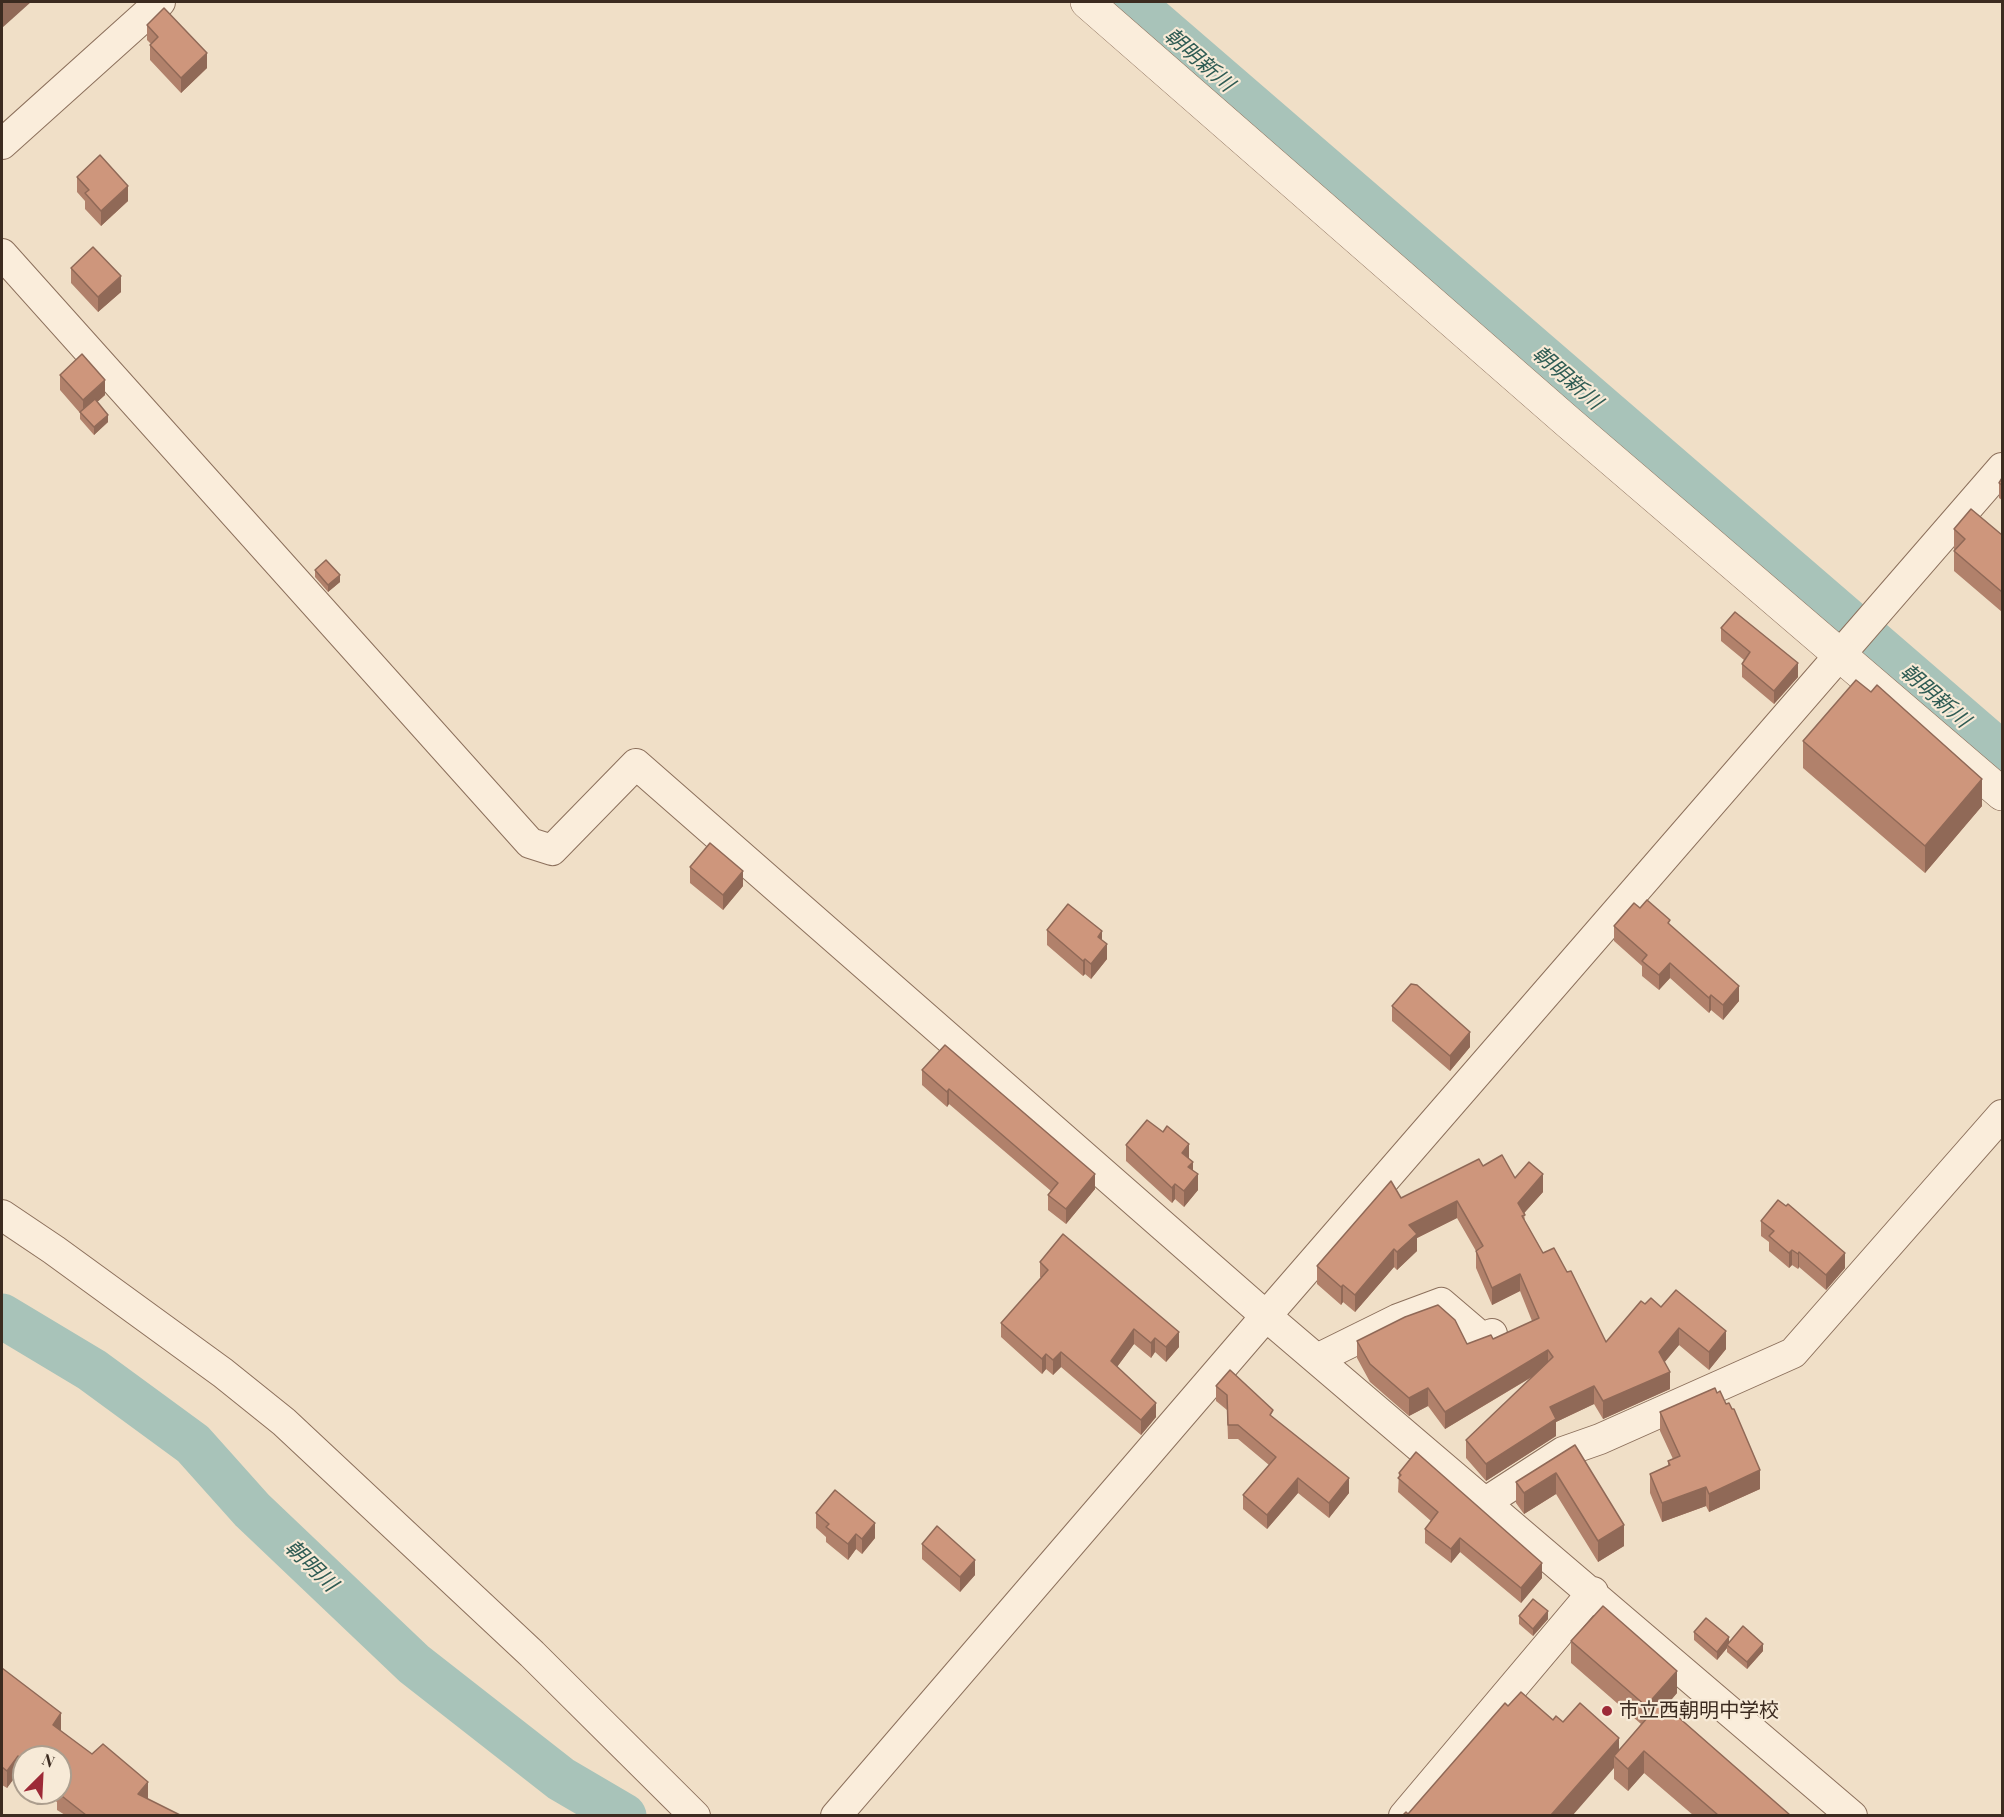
<!DOCTYPE html>
<meta charset="utf-8">
<style>
body{margin:0}
#map{position:relative;width:2004px;height:1817px;overflow:hidden;background:#f0dfc7;font-family:"Playfair Display",serif}
canvas{display:block}
.frame{position:absolute;inset:0;border:3px solid #3c2b20;pointer-events:none}
.north{position:absolute;left:12px;top:1745px;width:60px;height:60px;box-sizing:border-box;background:#f7ead7;border:2px solid #ac9e8e;border-radius:50%;rotate:24deg;font-size:16px;font-weight:700;line-height:24px;text-align:center;color:#3c2b20}
.north::after{content:'';display:block;margin:auto;width:21px;height:27px;background:#9d2a37;clip-path:polygon(50% 0,100% 100%,50% 72%,0 100%)}
</style>
<div id="map">
<canvas width="2004" height="1817"></canvas>
<div class="frame"></div>
<div class="north">N</div>
</div>
<script>
const context = document.querySelector('canvas').getContext('2d');
context.lineJoin = 'round';
function strokePath(path, color, width, dash) { context.strokeStyle = color; context.lineWidth = width; context.lineCap = dash ? 'butt' : 'round'; context.setLineDash(dash || []); context.stroke(path); }
function fillPath(path, color) { context.fillStyle = color; context.fill(path, 'evenodd'); }
function write(font, color, halo, rows, align = 'center') {
  context.font = font + ' "Playfair Display","Noto Sans JP",serif'; context.lineWidth = 4.5; context.setLineDash([]); context.textBaseline = 'middle'; context.strokeStyle = halo; context.fillStyle = color; for (const [text, x, y, turn = 0] of rows) {
    context.save(); context.translate(x, y); context.rotate((+turn || 0) * Math.PI / 180); context.textAlign = isNaN(turn) ? turn : align; if (halo) context.strokeText(text, 0, 0); context.fillText(text, 0, 0); context.restore();
  }
}
strokePath(new Path2D(`
 M 1131,2 L 2002,754
 M 2,1316 L 92,1370 L 193,1444 L 252,1510 L 414,1664 L 561,1779 L 624,1816`), '#a8c3b9', 45);
const minor = new Path2D(`
 M 2,144 L 160,2
 M 2,254 L 530,843 L 552,850 L 636,764 L 1266,1316 L 1852,1816
 M 2,1215 L 54,1250 L 223,1373 L 284,1422 L 532,1654 L 695,1816
 M 1317,1359 L 1398,1319 L 1441,1303 L 1482,1338 L 1492,1334
 M 1486,1502 L 1563,1452 L 1600,1439 L 1793,1353 L 2002,1115
 M 836,1816 L 1266,1316 L 2002,468
 M 1404,1816 L 1593,1592`);
const tertiary = new Path2D(`
 M 1087,2 L 1568,422 L 2002,794`);
strokePath(minor, '#8c705c', 32);
strokePath(tertiary, '#8c705c', 34);
strokePath(minor, '#faeddb', 30);
strokePath(tertiary, '#faeddb', 33);
fillPath(new Path2D(`
 M 147,25 L 207,68 L 181,93 L 150,60 L 150,45 L 151,44 L 147,40 Z
 M 77,177 L 128,201 L 101,226 L 85,209 L 85,201 L 77,192 Z
 M 71,268 L 121,292 L 98,312 L 71,283 Z
 M 60,375 L 105,395 L 97,402 L 108,422 L 94,435 L 80,419 L 80,413 L 60,390 Z
 M 2002,478 L 2002,500 L 1999,498 L 1999,483 Z
 M 1954,529 L 2002,535 L 2002,612 L 1954,571 Z
 M 315,570 L 340,582 L 328,592 L 315,577 Z
 M 1721,628 L 1798,677 L 1774,704 L 1742,677 L 1742,664 L 1744,660 L 1721,641 Z
 M 1803,741 L 1982,806 L 1925,873 L 1803,768 Z
 M 690,867 L 743,886 L 723,910 L 690,883 Z
 M 1640,908 L 1670,925 L 1739,1001 L 1723,1020 L 1711,1010 L 1709,1013 L 1670,978 L 1659,990 L 1642,976 L 1642,966 L 1614,941 L 1614,926 Z
 M 1047,930 L 1102,940 L 1107,959 L 1091,979 L 1085,974 L 1083,976 L 1047,945 Z
 M 1392,1006 L 1470,1047 L 1450,1071 L 1392,1021 Z
 M 922,1070 L 1095,1189 L 1066,1224 L 1048,1210 L 1048,1195 L 1051,1191 L 949,1104 L 947,1107 L 922,1085 Z
 M 1126,1145 L 1189,1159 L 1198,1190 L 1184,1207 L 1175,1199 L 1172,1203 L 1126,1161 Z
 M 1483,1166 L 1515,1178 L 1543,1192 L 1524,1213 L 1525,1221 L 1543,1253 L 1606,1342 L 1645,1304 L 1661,1307 L 1726,1349 L 1709,1370 L 1679,1345 L 1664,1362 L 1670,1389 L 1603,1419 L 1594,1404 L 1556,1422 L 1556,1436 L 1486,1481 L 1466,1458 L 1466,1440 L 1532,1377 L 1445,1429 L 1428,1406 L 1409,1416 L 1370,1382 L 1357,1358 L 1357,1341 L 1467,1344 L 1493,1339 L 1532,1321 L 1520,1291 L 1492,1305 L 1476,1268 L 1476,1251 L 1457,1218 L 1417,1238 L 1417,1251 L 1397,1270 L 1394,1267 L 1355,1312 L 1343,1302 L 1341,1305 L 1317,1284 L 1317,1266 L 1401,1198 Z
 M 1761,1221 L 1845,1268 L 1826,1290 L 1799,1267 L 1798,1269 L 1792,1265 L 1789,1268 L 1769,1251 L 1769,1242 L 1761,1236 Z
 M 1040,1262 L 1179,1347 L 1166,1362 L 1155,1352 L 1151,1358 L 1134,1344 L 1117,1367 L 1156,1417 L 1141,1435 L 1061,1367 L 1053,1375 L 1046,1369 L 1042,1374 L 1001,1337 L 1001,1323 L 1041,1278 L 1040,1277 Z
 M 1216,1386 L 1273,1417 L 1349,1493 L 1329,1518 L 1298,1493 L 1267,1529 L 1243,1509 L 1243,1495 L 1269,1465 L 1238,1439 L 1228,1439 L 1227,1410 L 1216,1401 Z
 M 1660,1412 L 1760,1489 L 1709,1512 L 1706,1506 L 1662,1522 L 1650,1493 L 1650,1474 L 1668,1466 L 1668,1461 L 1673,1459 L 1660,1431 Z
 M 1575,1445 L 1624,1546 L 1598,1562 L 1556,1494 L 1524,1514 L 1516,1503 L 1516,1482 Z
 M 1399,1473 L 1542,1578 L 1521,1603 L 1460,1552 L 1451,1563 L 1425,1543 L 1425,1529 L 1431,1521 L 1398,1492 Z
 M 816,1513 L 875,1538 L 862,1554 L 856,1549 L 848,1560 L 826,1542 L 826,1537 L 816,1528 Z
 M 922,1544 L 975,1575 L 960,1592 L 922,1559 Z
 M 1519,1616 L 1548,1619 L 1533,1636 L 1519,1624 Z
 M 1694,1632 L 1729,1642 L 1763,1651 L 1747,1669 L 1727,1652 L 1727,1648 L 1717,1660 L 1694,1640 Z
 M 1571,1641 L 1677,1693 L 1666,1706 L 1790,1815 L 1693,1815 L 1644,1773 L 1628,1791 L 1614,1779 L 1614,1768 L 1408,1814 L 1508,1706 L 1553,1720 L 1563,1722 L 1619,1751 L 1641,1724 L 1571,1663 Z
 M 2,1669 L 61,1731 L 148,1799 L 180,1815 L 65,1815 L 57,1810 L 57,1802 L 45,1793 L 60,1793 L 60,1757 L 24,1757 L 24,1777 L 18,1773 L 7,1788 L 2,1785 Z`), '#b1816b');
fillPath(new Path2D(`
 M 2,2 L 31,2 L 2,28 Z
 M 207,53 L 207,68 L 181,93 L 181,78 Z
 M 128,186 L 128,201 L 101,226 L 101,211 Z
 M 121,276 L 121,292 L 98,312 L 98,297 Z
 M 105,380 L 105,395 L 83,415 L 83,400 Z
 M 108,415 L 108,422 L 94,435 L 94,427 Z
 M 340,575 L 340,582 L 328,592 L 328,585 Z
 M 1798,663 L 1798,677 L 1774,704 L 1774,691 Z
 M 1982,779 L 1982,806 L 1925,873 L 1925,846 Z
 M 743,871 L 743,886 L 723,910 L 723,895 Z
 M 1102,931 L 1102,947 L 1098,937 Z
 M 1107,944 L 1107,959 L 1091,979 L 1091,964 Z
 M 1085,959 L 1085,974 L 1083,976 L 1083,961 Z
 M 1670,963 L 1670,978 L 1659,990 L 1659,975 Z
 M 1739,986 L 1739,1001 L 1723,1020 L 1723,1005 Z
 M 1711,995 L 1711,1010 L 1709,1013 L 1709,998 Z
 M 1470,1032 L 1470,1047 L 1450,1071 L 1450,1056 Z
 M 949,1089 L 949,1104 L 947,1107 L 947,1092 Z
 M 1189,1144 L 1189,1159 L 1182,1153 Z
 M 1193,1162 L 1193,1177 L 1188,1167 Z
 M 1095,1174 L 1095,1189 L 1066,1224 L 1066,1209 Z
 M 1198,1174 L 1198,1190 L 1184,1207 L 1184,1191 Z
 M 1543,1174 L 1543,1192 L 1518,1220 L 1518,1203 Z
 M 1175,1184 L 1175,1199 L 1172,1203 L 1172,1188 Z
 M 1457,1201 L 1457,1218 L 1417,1238 L 1417,1251 L 1397,1270 L 1397,1252 L 1409,1225 Z
 M 1394,1249 L 1394,1267 L 1355,1312 L 1355,1295 Z
 M 1792,1250 L 1792,1265 L 1789,1268 L 1789,1253 Z
 M 1799,1252 L 1799,1267 L 1798,1269 L 1798,1254 Z
 M 1845,1253 L 1845,1268 L 1826,1290 L 1826,1275 Z
 M 1520,1274 L 1520,1291 L 1492,1305 L 1492,1288 Z
 M 1343,1285 L 1343,1302 L 1341,1305 L 1341,1287 Z
 M 1679,1328 L 1679,1345 L 1659,1369 L 1659,1352 Z
 M 1134,1329 L 1134,1344 L 1111,1375 L 1111,1361 Z
 M 1726,1331 L 1726,1349 L 1709,1370 L 1709,1352 Z
 M 1179,1332 L 1179,1347 L 1166,1362 L 1166,1347 Z
 M 1155,1338 L 1155,1352 L 1151,1358 L 1151,1343 Z
 M 1548,1350 L 1548,1367 L 1445,1429 L 1445,1412 Z
 M 1061,1352 L 1061,1367 L 1053,1375 L 1053,1360 Z
 M 1046,1354 L 1046,1369 L 1042,1374 L 1042,1359 Z
 M 1670,1372 L 1670,1389 L 1603,1419 L 1603,1401 Z
 M 1594,1386 L 1594,1404 L 1556,1422 L 1556,1436 L 1486,1481 L 1486,1464 L 1550,1407 Z
 M 1428,1388 L 1428,1406 L 1409,1416 L 1409,1398 Z
 M 1156,1403 L 1156,1417 L 1141,1435 L 1141,1420 Z
 M 1760,1470 L 1760,1489 L 1709,1512 L 1709,1494 Z
 M 1556,1473 L 1556,1494 L 1524,1514 L 1524,1493 Z
 M 1298,1478 L 1298,1493 L 1267,1529 L 1267,1515 Z
 M 1349,1478 L 1349,1493 L 1329,1518 L 1329,1503 Z
 M 1706,1487 L 1706,1506 L 1662,1522 L 1662,1503 Z
 M 875,1523 L 875,1538 L 862,1554 L 862,1539 Z
 M 1624,1525 L 1624,1546 L 1598,1562 L 1598,1541 Z
 M 856,1534 L 856,1549 L 848,1560 L 848,1544 Z
 M 1460,1538 L 1460,1552 L 1451,1563 L 1451,1549 Z
 M 975,1560 L 975,1575 L 960,1592 L 960,1577 Z
 M 1542,1563 L 1542,1578 L 1521,1603 L 1521,1588 Z
 M 1548,1611 L 1548,1619 L 1533,1636 L 1533,1629 Z
 M 1729,1637 L 1729,1645 L 1727,1645 L 1727,1648 L 1717,1660 L 1717,1652 Z
 M 1763,1644 L 1763,1651 L 1747,1669 L 1747,1662 Z
 M 1677,1671 L 1677,1693 L 1646,1729 L 1646,1706 Z
 M 61,1713 L 61,1731 L 53,1742 L 53,1725 Z
 M 1619,1738 L 1619,1761 L 1614,1756 L 1614,1768 L 1573,1815 L 1551,1815 Z
 M 1644,1751 L 1644,1773 L 1628,1791 L 1628,1769 Z
 M 18,1756 L 18,1773 L 7,1788 L 7,1771 Z
 M 148,1782 L 148,1799 L 138,1794 Z`), '#906957');
const building = new Path2D(`
 M 164,8 L 207,53 L 181,78 L 150,45 L 158,37 L 147,25 Z
 M 100,155 L 128,186 L 101,211 L 85,193 L 89,190 L 77,177 Z
 M 93,247 L 121,276 L 98,297 L 71,268 Z
 M 82,354 L 105,380 L 83,400 L 60,375 Z
 M 95,399 L 108,415 L 94,427 L 80,412 Z
 M 2002,478 L 2002,485 L 1999,483 Z
 M 1971,509 L 2002,535 L 2002,592 L 1954,551 L 1965,539 L 1954,529 Z
 M 326,560 L 340,575 L 328,585 L 315,570 Z
 M 1735,612 L 1798,663 L 1774,691 L 1742,664 L 1750,652 L 1721,628 Z
 M 1856,680 L 1871,692 L 1877,685 L 1982,779 L 1925,846 L 1803,741 Z
 M 710,843 L 743,871 L 723,895 L 690,867 Z
 M 1647,900 L 1670,920 L 1668,923 L 1739,986 L 1723,1005 L 1711,995 L 1709,998 L 1670,963 L 1659,975 L 1642,961 L 1647,955 L 1614,926 L 1634,903 L 1640,908 Z
 M 1068,904 L 1102,931 L 1098,937 L 1107,944 L 1091,964 L 1085,959 L 1083,961 L 1047,930 Z
 M 1411,984 L 1417,985 L 1470,1032 L 1450,1056 L 1392,1006 Z
 M 945,1045 L 1095,1174 L 1066,1209 L 1048,1195 L 1058,1183 L 949,1089 L 947,1092 L 922,1070 Z
 M 1147,1120 L 1163,1132 L 1167,1126 L 1189,1144 L 1182,1153 L 1193,1162 L 1188,1167 L 1198,1174 L 1184,1191 L 1175,1184 L 1172,1188 L 1126,1145 Z
 M 1502,1155 L 1515,1178 L 1529,1162 L 1543,1174 L 1518,1203 L 1525,1215 L 1522,1216 L 1543,1253 L 1554,1248 L 1567,1272 L 1571,1271 L 1606,1342 L 1641,1301 L 1645,1304 L 1651,1298 L 1661,1307 L 1676,1290 L 1726,1331 L 1709,1352 L 1679,1328 L 1659,1352 L 1670,1372 L 1603,1401 L 1594,1386 L 1550,1407 L 1556,1419 L 1486,1464 L 1466,1440 L 1553,1357 L 1548,1350 L 1445,1412 L 1428,1388 L 1409,1398 L 1370,1364 L 1357,1341 L 1405,1317 L 1438,1305 L 1455,1320 L 1467,1344 L 1491,1335 L 1493,1339 L 1539,1318 L 1520,1274 L 1492,1288 L 1476,1251 L 1483,1246 L 1457,1201 L 1409,1225 L 1417,1234 L 1397,1252 L 1394,1249 L 1355,1295 L 1343,1285 L 1341,1287 L 1317,1266 L 1391,1181 L 1401,1198 L 1479,1159 L 1483,1166 Z
 M 1778,1200 L 1786,1206 L 1788,1204 L 1845,1253 L 1826,1275 L 1799,1252 L 1798,1254 L 1792,1250 L 1789,1253 L 1769,1236 L 1774,1231 L 1761,1221 Z
 M 1063,1234 L 1179,1332 L 1166,1347 L 1155,1338 L 1151,1343 L 1134,1329 L 1111,1361 L 1156,1403 L 1141,1420 L 1061,1352 L 1053,1360 L 1046,1354 L 1042,1359 L 1001,1323 L 1048,1270 L 1040,1262 Z
 M 1230,1370 L 1273,1410 L 1270,1415 L 1349,1478 L 1329,1503 L 1298,1478 L 1267,1515 L 1243,1495 L 1276,1457 L 1238,1425 L 1228,1425 L 1227,1395 L 1216,1386 Z
 M 1715,1388 L 1717,1393 L 1720,1391 L 1726,1404 L 1729,1403 L 1732,1409 L 1734,1409 L 1760,1470 L 1709,1494 L 1706,1487 L 1662,1503 L 1650,1474 L 1670,1465 L 1668,1461 L 1680,1456 L 1660,1412 Z
 M 1575,1445 L 1624,1525 L 1598,1541 L 1556,1473 L 1524,1493 L 1516,1482 Z
 M 1416,1452 L 1542,1563 L 1521,1588 L 1460,1538 L 1451,1549 L 1425,1529 L 1438,1512 L 1398,1478 L 1401,1475 L 1399,1473 Z
 M 835,1490 L 875,1523 L 862,1539 L 856,1534 L 848,1544 L 826,1527 L 829,1524 L 816,1513 Z
 M 937,1526 L 975,1560 L 960,1577 L 922,1544 Z
 M 1533,1599 L 1548,1611 L 1533,1629 L 1519,1616 Z
 M 1603,1606 L 1677,1671 L 1646,1706 L 1571,1641 Z
 M 1706,1618 L 1729,1637 L 1717,1652 L 1694,1632 Z
 M 1743,1626 L 1763,1644 L 1747,1662 L 1727,1645 Z
 M 2,1668 L 61,1713 L 53,1725 L 92,1754 L 103,1744 L 148,1782 L 138,1794 L 180,1815 L 86,1815 L 58,1793 L 60,1793 L 60,1789 L 62,1787 L 60,1786 L 60,1757 L 24,1757 L 24,1760 L 18,1756 L 7,1771 L 2,1767 Z
 M 1521,1692 L 1553,1720 L 1556,1716 L 1563,1722 L 1580,1703 L 1619,1738 L 1551,1815 L 1403,1815 L 1406,1812 L 1408,1814 L 1505,1703 L 1508,1706 Z
 M 1661,1702 L 1790,1815 L 1718,1815 L 1644,1751 L 1628,1769 L 1614,1756 Z`);
fillPath(building, '#ce967c');
strokePath(building, '#906957', 1.5);
for (const [x, y, r, color] of [
 [1607,1711,6,"#9d2a37"]
]) { const dot = new Path2D(); dot.arc(x, y, r, 0, 2 * Math.PI); context.fillStyle = color; context.fill(dot); strokePath(dot, '#f7ead7', 2); }
write('20px', '#3c2b20', '#f7ead7', [
 ["市立西朝明中学校",1619,1711]
], 'left');
write('italic 21px', '#2f5c54', '#f7ead7', [
 ["朝明新川",1199,60,41],
 ["朝明新川",1567,378,41],
 ["朝明新川",1935,696,41],
 ["朝明川",311,1566,44]
]);
</script>
